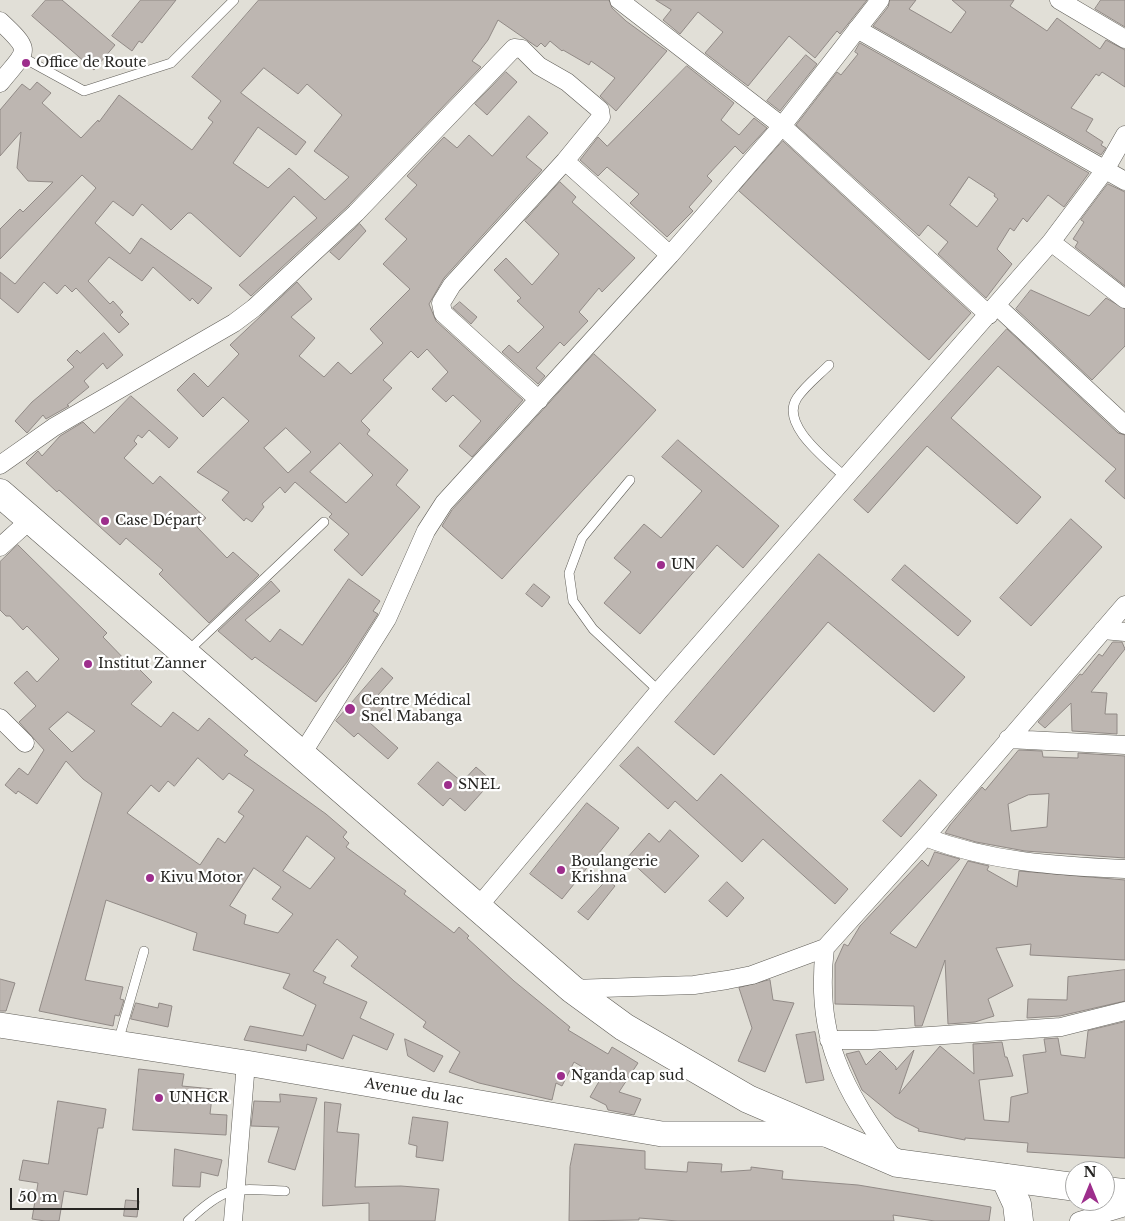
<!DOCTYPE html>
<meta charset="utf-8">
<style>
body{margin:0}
#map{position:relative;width:1125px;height:1221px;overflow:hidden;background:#e1dfd7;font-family:"Libre Baskerville",serif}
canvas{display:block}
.north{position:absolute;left:1065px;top:1161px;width:50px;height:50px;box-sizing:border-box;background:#fff;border:1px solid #a8a8a7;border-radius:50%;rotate:0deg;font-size:14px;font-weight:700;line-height:20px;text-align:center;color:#262522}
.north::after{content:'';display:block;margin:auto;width:18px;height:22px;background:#9d2e8c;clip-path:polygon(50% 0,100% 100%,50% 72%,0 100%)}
.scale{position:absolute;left:10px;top:1188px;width:129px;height:22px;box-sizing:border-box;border:2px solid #262522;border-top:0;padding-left:6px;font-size:15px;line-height:18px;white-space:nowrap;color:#262522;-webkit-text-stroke:4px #fff;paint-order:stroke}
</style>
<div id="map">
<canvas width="1125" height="1221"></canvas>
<div class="north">N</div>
<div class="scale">50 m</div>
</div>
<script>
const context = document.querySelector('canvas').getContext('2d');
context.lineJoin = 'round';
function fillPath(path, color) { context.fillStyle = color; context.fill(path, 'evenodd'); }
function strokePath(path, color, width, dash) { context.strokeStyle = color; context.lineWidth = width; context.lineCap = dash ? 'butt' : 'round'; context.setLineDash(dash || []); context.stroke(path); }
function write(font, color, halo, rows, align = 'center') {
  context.font = font + ' "Libre Baskerville",serif'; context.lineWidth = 4.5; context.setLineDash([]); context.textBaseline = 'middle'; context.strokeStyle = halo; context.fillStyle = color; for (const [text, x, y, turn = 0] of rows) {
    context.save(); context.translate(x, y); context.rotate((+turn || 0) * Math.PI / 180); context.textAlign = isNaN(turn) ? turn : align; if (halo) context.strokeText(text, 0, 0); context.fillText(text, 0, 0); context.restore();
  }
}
const building = new Path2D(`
 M 46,0 L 62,0 L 115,45 L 94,70 L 32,16 Z
 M 141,0 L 176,0 L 142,43 L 139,41 L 132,51 L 112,36 Z
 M 259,0 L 609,0 L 612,8 L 626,21 L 667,51 L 616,111 L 600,96 L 615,78 L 591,61 L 589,65 L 563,50 L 562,51 L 550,41 L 545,47 L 541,43 L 537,47 L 498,20 L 488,40 L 472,61 L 481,67 L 349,205 L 251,296 L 239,285 L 317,218 L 294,196 L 240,257 L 191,213 L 188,213 L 171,230 L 142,204 L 133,216 L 113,201 L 95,223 L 130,254 L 141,238 L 212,288 L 198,304 L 192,298 L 190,301 L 153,267 L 142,281 L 109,257 L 88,281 L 110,304 L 113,301 L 123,312 L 120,315 L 129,324 L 119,333 L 76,288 L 72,292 L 65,285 L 57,294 L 44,282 L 18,313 L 0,298 L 0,272 L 15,284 L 96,188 L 82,175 L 0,259 L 0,229 L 20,209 L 23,212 L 53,182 L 28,181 L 17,168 L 21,132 L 0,156 L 0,110 L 22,84 L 30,90 L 37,82 L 51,93 L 42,103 L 81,138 L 98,120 L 99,122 L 119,95 L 192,150 L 213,122 L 208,118 L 221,101 L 192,77 ZM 264,68 L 298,94 L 307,84 L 342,115 L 314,151 L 349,177 L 325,200 L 289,168 L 268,188 L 233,163 L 258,127 L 296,155 L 306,142 L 241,93 Z
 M 656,0 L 867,0 L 840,34 L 837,31 L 815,58 L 789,36 L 748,86 L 705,53 L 723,32 L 698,12 L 680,34 L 663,20 L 671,10 Z
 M 890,0 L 916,0 L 909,9 L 951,33 L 966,12 L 952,0 L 1014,0 L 1010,6 L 1047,31 L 1057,18 L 1100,49 L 1106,40 L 1125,50 L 1125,87 L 1102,72 L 1099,76 L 1096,74 L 1071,108 L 1093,119 L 1086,131 L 1103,142 L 1101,145 L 1106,148 L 1101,155 L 873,26 L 888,7 Z
 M 1101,0 L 1125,0 L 1125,27 L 1095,9 Z
 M 860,43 L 1089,173 L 1064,207 L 1048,195 L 1027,222 L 1023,218 L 1014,231 L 1010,228 L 997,249 L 1012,264 L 986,298 L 938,254 L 948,242 L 928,225 L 919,236 L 796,125 L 837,72 L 841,75 L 858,54 L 855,52 ZM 969,177 L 995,194 L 994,196 L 998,199 L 977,227 L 950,205 Z
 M 806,55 L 817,64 L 780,111 L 767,101 Z
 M 687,66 L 734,103 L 721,120 L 739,135 L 754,118 L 767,128 L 743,154 L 735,146 L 707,176 L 712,181 L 689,207 L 693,211 L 667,237 L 630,203 L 639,194 L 607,167 L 598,176 L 580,160 L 598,137 L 607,146 Z
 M 506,72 L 517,82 L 487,115 L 475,104 Z
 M 529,116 L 548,133 L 526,157 L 542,170 L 444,278 L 429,304 L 436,321 L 523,400 L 472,457 L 459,446 L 481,421 L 453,395 L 446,402 L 432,389 L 448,372 L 427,349 L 418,358 L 411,351 L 383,380 L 392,388 L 361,421 L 370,430 L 367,434 L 408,470 L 396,485 L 420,507 L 362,576 L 334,550 L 349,534 L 329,517 L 332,514 L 295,482 L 285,493 L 280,487 L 262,504 L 264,507 L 252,522 L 246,518 L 244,521 L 222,500 L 229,492 L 197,472 L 249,421 L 223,397 L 203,417 L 177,390 L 194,373 L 208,387 L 239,354 L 230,345 L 297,282 L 312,299 L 291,317 L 315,338 L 299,356 L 324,377 L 338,362 L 351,374 L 383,343 L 370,329 L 410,289 L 383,264 L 407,239 L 385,219 L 417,185 L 407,176 L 444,137 L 457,148 L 469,135 L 492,156 ZM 286,428 L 311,452 L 288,473 L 264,448 ZM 340,443 L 373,475 L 346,503 L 310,472 Z
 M 783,141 L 971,313 L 929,360 L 739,191 Z
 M 560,182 L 576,197 L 572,202 L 635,258 L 602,292 L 599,288 L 579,312 L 588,321 L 564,346 L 560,342 L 536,368 L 545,376 L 538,384 L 502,352 L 509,345 L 518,353 L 544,327 L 517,301 L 521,298 L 494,270 L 506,258 L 532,285 L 559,254 L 525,221 Z
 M 1108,184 L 1125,192 L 1125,286 L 1075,247 L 1078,242 L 1073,239 L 1084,222 L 1081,220 Z
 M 360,224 L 366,231 L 339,260 L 330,252 Z
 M 1031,290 L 1089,316 L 1106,298 L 1125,309 L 1125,346 L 1092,380 L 1016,309 Z
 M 460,302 L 477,317 L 471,324 L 453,308 Z
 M 1007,329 L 1118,433 L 1125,435 L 1125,499 L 1105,481 L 1116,469 L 998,366 L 951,418 L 1041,497 L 1017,524 L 927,446 L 868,513 L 854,500 Z
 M 104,333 L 123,355 L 107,369 L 103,363 L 84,381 L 89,387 L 67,405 L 69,406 L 46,419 L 43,415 L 27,433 L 15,421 L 32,402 L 74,367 L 67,360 L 77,350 L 80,353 Z
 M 594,354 L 656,410 L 502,579 L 442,526 L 452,510 Z
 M 131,396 L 178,438 L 169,448 L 149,430 L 142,438 L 138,435 L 134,441 L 137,444 L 124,458 L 153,484 L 160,476 L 206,518 L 197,527 L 227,558 L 233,552 L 259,575 L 209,623 L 159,574 L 163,570 L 126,538 L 120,545 L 59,490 L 57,492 L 26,463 L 38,451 L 42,456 L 60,436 L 83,422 L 94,433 Z
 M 678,440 L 779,526 L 743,568 L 717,545 L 640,634 L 604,603 L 631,572 L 614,558 L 644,524 L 661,538 L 702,491 L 662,457 Z
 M 1071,519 L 1102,547 L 1031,626 L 1000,598 Z
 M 18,545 L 107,633 L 103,637 L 131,666 L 134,664 L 152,682 L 131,704 L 161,727 L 173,712 L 198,731 L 209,718 L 248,751 L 244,755 L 326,814 L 347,832 L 343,837 L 349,843 L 346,847 L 406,891 L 404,894 L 454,933 L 459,927 L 469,936 L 467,938 L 514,981 L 570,1027 L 568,1030 L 608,1054 L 612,1047 L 638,1063 L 619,1092 L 641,1099 L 634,1115 L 608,1110 L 606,1105 L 590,1097 L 601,1078 L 574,1062 L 562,1086 L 556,1083 L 552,1100 L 479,1083 L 449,1072 L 460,1052 L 423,1027 L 426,1022 L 351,966 L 358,957 L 337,939 L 313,971 L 326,977 L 323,983 L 367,1002 L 360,1018 L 394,1034 L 387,1050 L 353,1035 L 343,1059 L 307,1044 L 306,1051 L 244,1040 L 250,1026 L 303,1036 L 316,1005 L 283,988 L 290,974 L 193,950 L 197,933 L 106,900 L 85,980 L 123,987 L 120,999 L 124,1000 L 119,1016 L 115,1015 L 113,1026 L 39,1011 L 102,793 L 83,779 L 66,761 L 37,804 L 18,791 L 16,794 L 5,785 L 19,768 L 28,775 L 44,750 L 19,722 L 36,706 L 14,683 L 27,671 L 37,682 L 59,659 L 27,626 L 23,630 L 10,616 L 6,616 L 0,610 L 0,562 ZM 68,712 L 95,731 L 72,752 L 49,729 ZM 198,758 L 223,780 L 229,773 L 254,790 L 238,812 L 244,816 L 225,843 L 218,838 L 200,865 L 127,813 L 151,785 L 159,792 L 168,781 L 174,786 ZM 307,836 L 335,858 L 310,889 L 283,871 ZM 254,868 L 281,887 L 272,899 L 293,914 L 278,933 L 244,924 L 246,915 L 230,906 Z
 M 819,554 L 965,677 L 934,712 L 828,622 L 714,755 L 675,722 Z
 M 905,565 L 971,621 L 958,636 L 892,580 Z
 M 349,579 L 380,601 L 373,611 L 378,614 L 347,662 L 316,702 L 255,657 L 252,660 L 218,631 L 271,581 L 280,591 L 245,620 L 270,642 L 280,629 L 302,645 Z
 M 534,584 L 550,597 L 542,607 L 526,594 Z
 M 1113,642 L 1122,642 L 1125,649 L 1091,692 L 1107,693 L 1105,714 L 1117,714 L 1117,734 L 1072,731 L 1071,703 L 1045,728 L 1038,722 L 1080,674 L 1082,675 L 1099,654 L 1102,656 Z
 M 382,668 L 393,678 L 378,695 L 387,703 L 370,723 L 398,748 L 388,759 L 358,733 L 354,737 L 336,721 Z
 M 638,747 L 697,801 L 721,774 L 848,889 L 835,904 L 763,839 L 742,862 L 675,801 L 668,809 L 620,766 Z
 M 1019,750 L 1042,751 L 1043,757 L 1078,758 L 1078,753 L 1125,756 L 1125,858 L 1025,851 L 976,842 L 945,833 L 950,825 L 982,787 L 985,790 ZM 1049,794 L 1047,827 L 1011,831 L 1008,804 L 1028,795 Z
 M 438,762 L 462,782 L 476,767 L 492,781 L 465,811 L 450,798 L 443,806 L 418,784 Z
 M 920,780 L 937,795 L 901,837 L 883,821 Z
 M 587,803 L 619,828 L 562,899 L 530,874 Z
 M 670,830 L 699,856 L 665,893 L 627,858 L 649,833 L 659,842 Z
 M 935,852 L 960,859 L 890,933 L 916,948 L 968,861 L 989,866 L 987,870 L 1017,887 L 1019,871 L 1125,880 L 1125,960 L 1030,955 L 1031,944 L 996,948 L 1013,986 L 988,999 L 994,1016 L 975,1022 L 948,1024 L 945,960 L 922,1026 L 915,1026 L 914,1006 L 835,1004 L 835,964 L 844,944 L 848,946 L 860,926 L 922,860 L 928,866 Z
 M 607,880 L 615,886 L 588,920 L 578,912 Z
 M 727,882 L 744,898 L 727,917 L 709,901 Z
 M 1125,970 L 1125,1001 L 1060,1016 L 1027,1018 L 1028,999 L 1067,1000 L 1068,977 Z
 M 0,979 L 15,983 L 6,1011 L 0,1011 Z
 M 770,980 L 773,1000 L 794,1003 L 765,1072 L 738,1061 L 752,1028 L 739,988 Z
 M 136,1003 L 158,1008 L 159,1003 L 172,1006 L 168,1027 L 131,1019 Z
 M 1125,1022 L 1125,1158 L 1027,1152 L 1028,1143 L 965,1138 L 965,1140 L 918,1131 L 919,1129 L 895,1117 L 862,1090 L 846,1054 L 859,1051 L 866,1065 L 880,1051 L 896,1067 L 896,1070 L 914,1050 L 899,1094 L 940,1046 L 974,1074 L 973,1044 L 1002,1042 L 1005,1057 L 1007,1057 L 1013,1076 L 979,1080 L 984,1120 L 1009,1122 L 1011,1097 L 1028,1093 L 1023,1055 L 1046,1052 L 1044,1039 L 1058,1038 L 1061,1055 L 1085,1058 L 1088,1031 Z
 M 815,1032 L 824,1080 L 806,1083 L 796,1035 Z
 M 405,1039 L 443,1056 L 434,1072 L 408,1056 Z
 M 139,1069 L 184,1074 L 182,1086 L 213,1089 L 210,1114 L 227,1115 L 226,1135 L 133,1130 Z
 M 280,1094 L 317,1098 L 295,1170 L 268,1162 L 279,1127 L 251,1126 L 254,1101 L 280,1102 Z
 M 58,1101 L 106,1109 L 103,1128 L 98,1128 L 87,1195 L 64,1191 L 59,1221 L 45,1221 L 32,1219 L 38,1183 L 19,1180 L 23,1160 L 48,1164 Z
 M 325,1102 L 341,1104 L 337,1132 L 359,1134 L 355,1187 L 401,1186 L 439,1189 L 435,1221 L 369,1221 L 369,1203 L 323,1206 Z
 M 413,1117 L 448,1122 L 443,1161 L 416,1157 L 417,1146 L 409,1144 Z
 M 575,1144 L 645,1151 L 645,1169 L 687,1172 L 688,1162 L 722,1164 L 721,1172 L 751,1170 L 751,1167 L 783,1171 L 782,1179 L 858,1185 L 991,1207 L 989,1221 L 935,1221 L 893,1215 L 894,1221 L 678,1221 L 639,1218 L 639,1220 L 569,1221 L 570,1167 Z
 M 175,1149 L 222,1160 L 218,1176 L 201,1172 L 200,1187 L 173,1186 Z
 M 126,1200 L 139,1201 L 137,1217 L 124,1216 Z`);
fillPath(building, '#bdb6b1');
strokePath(building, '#918a86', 1);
const service = new Path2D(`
 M 22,57 L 84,91 L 171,63 L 234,0
 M 829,365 C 818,376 805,386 797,398 C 779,425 829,461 845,477
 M 630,480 L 582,538 L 569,573 L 573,601 L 593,629 L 659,691
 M 188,651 L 324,522
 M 118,1042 L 144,951
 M 188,1221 C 227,1184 234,1189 285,1191`);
const minor = new Path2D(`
 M 619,0 L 782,126 L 989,315
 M 1059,0 L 1125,39
 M 0,21 C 34,53 27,49 0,83
 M 857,29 L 1125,181
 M 565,161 L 670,255
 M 1051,242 L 1125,299
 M 997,306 L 1125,425
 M 0,465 L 54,427 L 234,323 L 254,308 L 356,213 L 514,48 L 522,49 L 539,66 L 567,82 L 600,110 L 601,117 L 565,161 L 452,285 L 441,303 L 443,313 L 539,400
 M 0,547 L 30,520
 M 1103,630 L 1125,632
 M 0,718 L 25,743
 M 1008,739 L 1125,745
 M 302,754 L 387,619 L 426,531 L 444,503 L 670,255 L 782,126 L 880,0
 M 925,837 C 990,862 1056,866 1125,869
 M 478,907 L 659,691 L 1051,242 L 1105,170 L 1125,135
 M 825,948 C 814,1037 844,1090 894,1159
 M 572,989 L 694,985 L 727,980 L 752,975 L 825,948 L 925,837 L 1125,605
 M 829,1040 L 871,1040 L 1061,1027 L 1125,1011
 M 233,1221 L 246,1063
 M 1079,1221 L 1125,1207`);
const secondary = new Path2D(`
 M 0,1025 L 246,1063 L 662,1134 L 828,1134`);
const primary = new Path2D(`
 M 1005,1178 L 1017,1204 L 1019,1221`);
const trunk = new Path2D(`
 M 0,493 L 572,989 L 624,1027 L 748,1099 L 897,1163 L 1075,1187
 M 1105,1191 L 1125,1193`);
strokePath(service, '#605e58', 10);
strokePath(minor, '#605e58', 19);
strokePath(secondary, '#605e58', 26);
strokePath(primary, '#605e58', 29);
strokePath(trunk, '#605e58', 29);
strokePath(service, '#fff', 9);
strokePath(minor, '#fff', 18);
strokePath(secondary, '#fff', 25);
strokePath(primary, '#fff', 28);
strokePath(trunk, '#fff', 28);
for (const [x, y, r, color] of [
 [26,63,5,"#9d2e8c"],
 [105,521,5,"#9d2e8c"],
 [661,565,5,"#9d2e8c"],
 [88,664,5,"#9d2e8c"],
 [350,709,6,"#9d2e8c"],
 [448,785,5,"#9d2e8c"],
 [561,870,5,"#9d2e8c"],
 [150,878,5,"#9d2e8c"],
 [561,1076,5,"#9d2e8c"],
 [159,1098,5,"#9d2e8c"]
]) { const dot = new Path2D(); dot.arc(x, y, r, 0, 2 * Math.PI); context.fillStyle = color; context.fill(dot); strokePath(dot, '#fff', 2); }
write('14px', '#262522', '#fff', [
 ["Office de Route",36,63],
 ["Case Départ",115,521],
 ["UN",671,565],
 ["Institut Zanner",98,664],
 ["Centre Médical",361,701],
 ["Snel Mabanga",361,717],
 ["SNEL",458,785],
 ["Boulangerie",571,862],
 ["Krishna",571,878],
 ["Kivu Motor",160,878],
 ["Nganda cap sud",571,1076],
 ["UNHCR",169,1098]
], 'left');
write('14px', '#262522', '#fff', [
 ["Avenue du lac",414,1092,10]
]);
</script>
